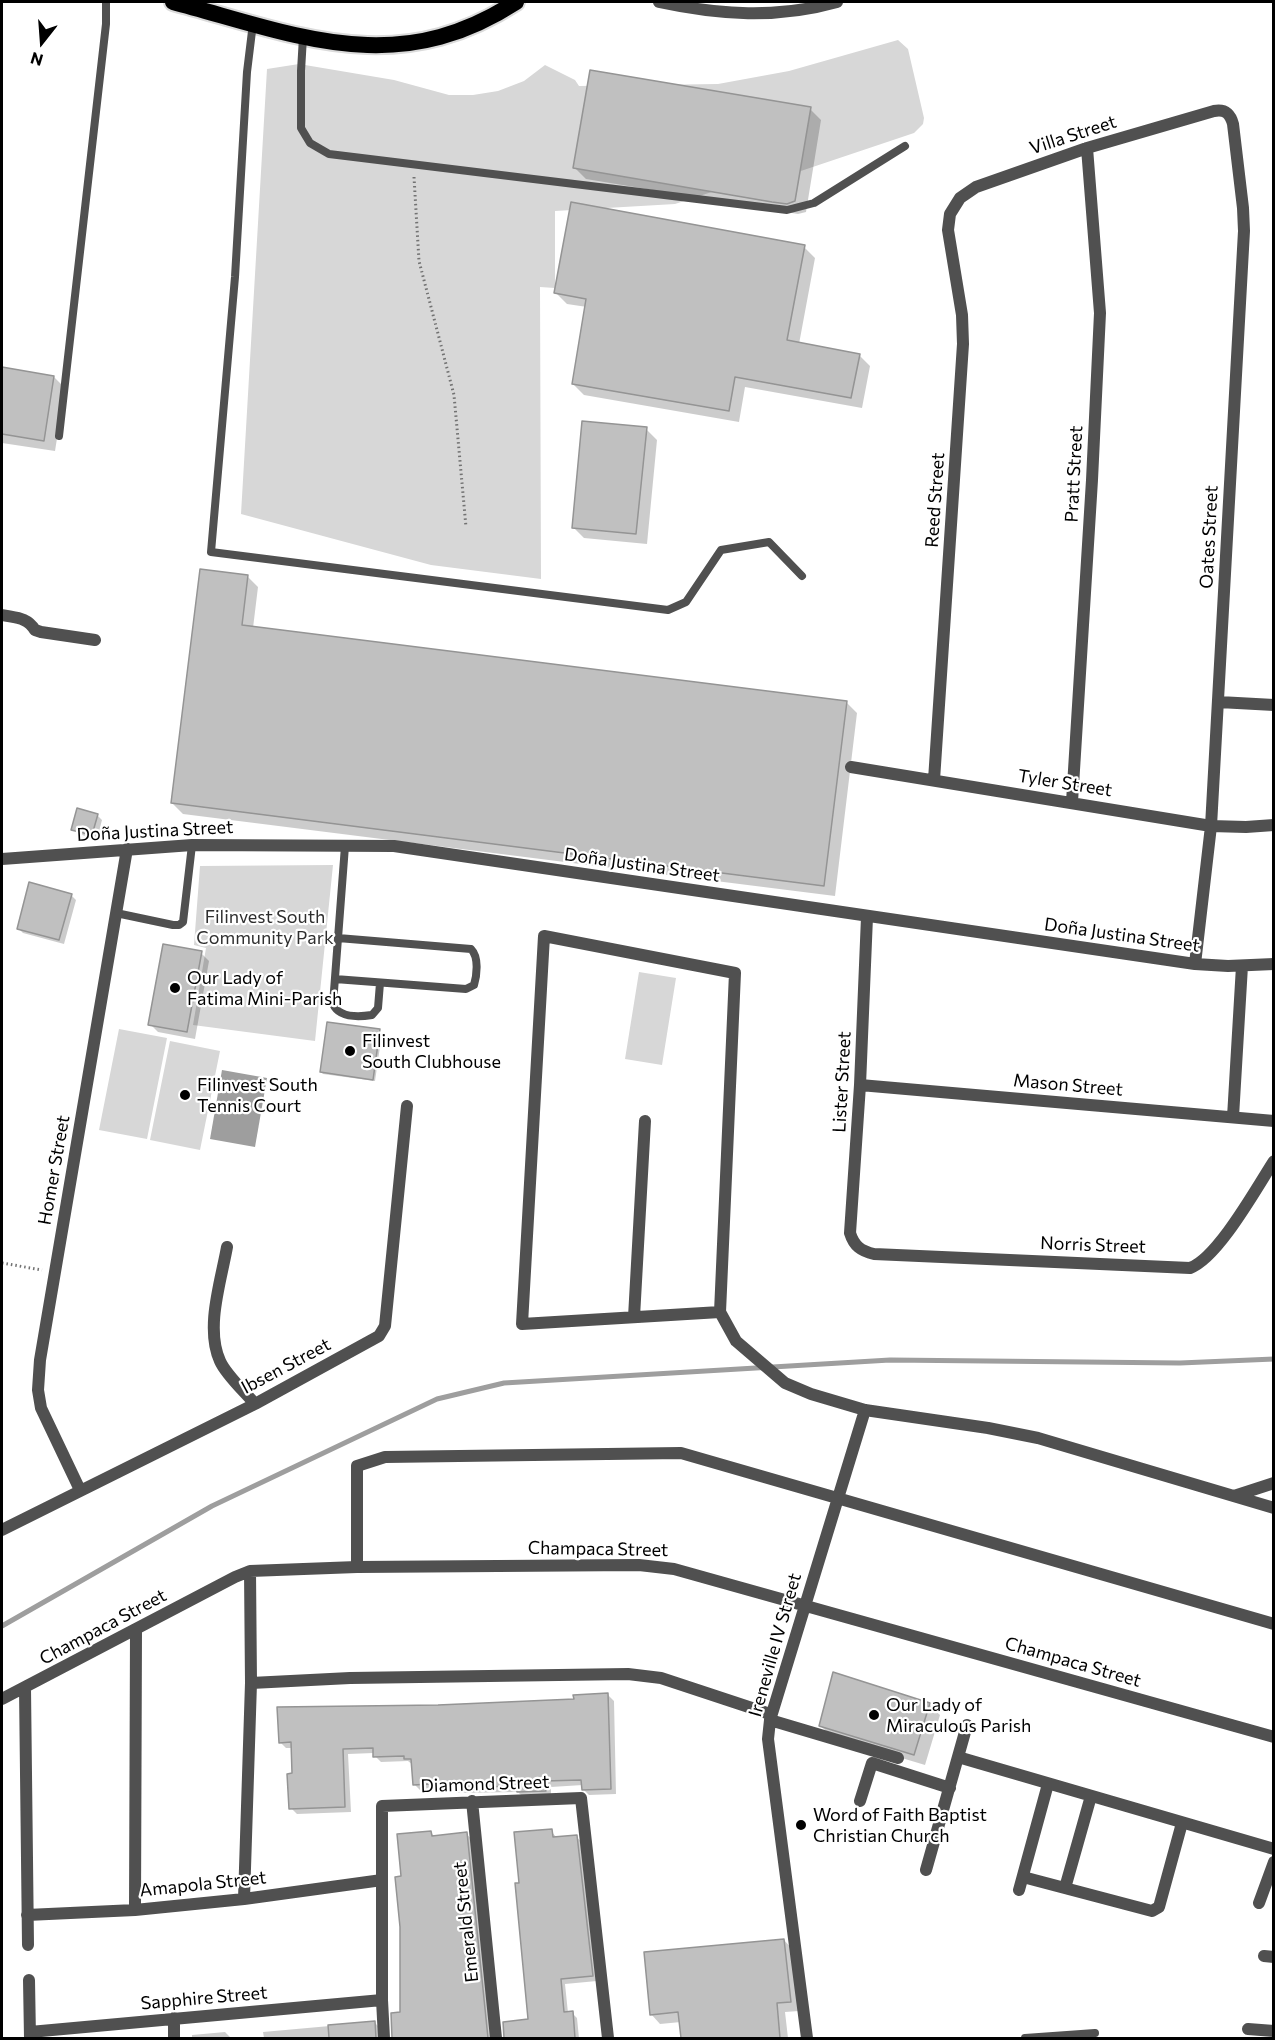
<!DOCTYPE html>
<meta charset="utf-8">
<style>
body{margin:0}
#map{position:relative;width:1275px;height:2040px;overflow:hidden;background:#fff;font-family:Commissioner,sans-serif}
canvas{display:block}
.frame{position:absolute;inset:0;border:3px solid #000;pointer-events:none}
.north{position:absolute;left:12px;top:12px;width:60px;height:60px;-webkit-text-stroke:4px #fff;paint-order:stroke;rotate:197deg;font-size:16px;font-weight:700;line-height:24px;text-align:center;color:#000}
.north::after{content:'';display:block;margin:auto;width:21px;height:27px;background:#000;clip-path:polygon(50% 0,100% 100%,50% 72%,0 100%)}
</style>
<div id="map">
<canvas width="1275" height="2040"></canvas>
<div class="frame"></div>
<div class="north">N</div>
</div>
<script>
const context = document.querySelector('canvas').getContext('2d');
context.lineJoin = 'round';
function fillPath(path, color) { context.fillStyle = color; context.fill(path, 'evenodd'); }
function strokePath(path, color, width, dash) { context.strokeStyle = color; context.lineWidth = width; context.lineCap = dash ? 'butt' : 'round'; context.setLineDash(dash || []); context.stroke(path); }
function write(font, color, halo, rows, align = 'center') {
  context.font = font + ' Commissioner,sans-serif'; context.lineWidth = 4.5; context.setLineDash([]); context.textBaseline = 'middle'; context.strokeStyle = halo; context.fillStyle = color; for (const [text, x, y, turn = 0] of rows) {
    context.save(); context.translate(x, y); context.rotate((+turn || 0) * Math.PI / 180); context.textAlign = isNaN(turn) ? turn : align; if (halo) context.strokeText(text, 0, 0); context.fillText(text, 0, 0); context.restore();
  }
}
fillPath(new Path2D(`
 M 898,40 L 908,49 L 924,118 L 923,124 L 914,133 L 774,180 L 730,186 L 675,204 L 555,211 L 555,288 L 540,287 L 541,579 L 431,565 L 241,514 L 267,69 L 299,64 L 394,80 L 449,95 L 473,95 L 498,91 L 524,81 L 545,65 L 575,80 L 579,86 L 718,84 L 789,71 Z
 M 333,865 L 315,1041 L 193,1025 L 206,948 L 194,945 L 200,866 Z
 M 639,972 L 676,978 L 662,1065 L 625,1059 Z
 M 119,1029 L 167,1038 L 147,1139 L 99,1130 Z
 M 170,1041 L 220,1051 L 200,1150 L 150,1140 Z`), '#d7d7d7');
fillPath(new Path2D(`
 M 222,1070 L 267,1078 L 255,1147 L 210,1139 Z`), '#9e9e9e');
fillPath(new Path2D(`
 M 810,109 L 821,120 L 806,212 L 798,214 L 586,179 L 575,168 Z
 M 804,247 L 815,258 L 799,344 L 859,355 L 870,366 L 862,408 L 745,387 L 739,422 L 584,395 L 573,384 L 587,307 L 567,304 L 556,293 Z
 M 2,369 L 54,377 L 65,388 L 55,451 L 2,443 Z
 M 646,429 L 657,440 L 647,544 L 584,538 L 573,527 Z
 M 247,576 L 258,587 L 253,628 L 846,702 L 857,713 L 835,896 L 183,814 L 172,803 Z
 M 97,815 L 102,820 L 97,839 L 78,834 L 73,829 Z
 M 71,895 L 76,900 L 64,944 L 23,933 L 18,928 Z
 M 201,953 L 209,961 L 195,1039 L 158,1032 L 150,1024 Z
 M 379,1031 L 382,1033 L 375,1081 L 323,1074 L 321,1072 Z
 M 608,1695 L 614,1701 L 616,1794 L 589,1795 L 583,1789 L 583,1785 L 551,1787 L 551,1797 L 524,1798 L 518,1792 L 456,1793 L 452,1789 L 420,1790 L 414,1784 L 413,1765 L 408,1761 L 381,1762 L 375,1756 L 374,1753 L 348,1754 L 351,1812 L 297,1814 L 291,1808 L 294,1775 L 293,1748 L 286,1748 L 280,1742 L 438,1706 L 575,1700 Z
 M 929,1704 L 940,1715 L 925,1765 L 832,1737 L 821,1726 Z
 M 551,1831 L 557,1838 L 576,1837 L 582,1842 L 597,1981 L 565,1984 L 568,2013 L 572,2013 L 577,2018 L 579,2038 L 505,2038 L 504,2023 L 529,2021 L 521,1884 Z
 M 431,1833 L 435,1837 L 466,1834 L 472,1839 L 492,2038 L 393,2038 L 392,2014 L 401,2013 L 402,1877 Z
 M 784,1940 L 793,1950 L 799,2011 L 785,2012 L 788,2038 L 683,2038 L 681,2022 L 660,2024 L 651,2014 Z
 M 374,2022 L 380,2028 L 381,2038 L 264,2038 L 263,2032 Z
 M 225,2032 L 231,2038 L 192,2038 L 192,2035 Z`), '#0003');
strokePath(new Path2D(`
 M 2,1626 L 212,1506 L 437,1399 L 504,1383 L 890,1360 L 1180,1363 L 1274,1359`), '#9e9e9e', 5);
const building = new Path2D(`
 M 590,70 L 811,107 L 795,201 L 787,204 L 772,202 L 573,168 Z
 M 571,202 L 805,245 L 787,340 L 860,354 L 851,398 L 735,377 L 729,411 L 572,384 L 586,299 L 554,293 Z
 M 2,367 L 54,376 L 44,441 L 2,434 Z
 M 582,421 L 647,427 L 636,534 L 572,528 Z
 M 200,569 L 248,575 L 242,625 L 847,701 L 824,886 L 171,803 Z
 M 77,808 L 98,814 L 92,835 L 71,830 Z
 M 29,882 L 72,894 L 59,940 L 17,929 Z
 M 163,944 L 202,951 L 187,1032 L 148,1025 Z
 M 327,1022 L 380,1029 L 373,1080 L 320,1072 Z
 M 833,1672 L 930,1703 L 914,1755 L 819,1726 Z
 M 608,1693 L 611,1789 L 582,1790 L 581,1780 L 545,1781 L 546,1791 L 517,1792 L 516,1786 L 448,1788 L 448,1783 L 413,1785 L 411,1759 L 404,1759 L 404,1756 L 373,1757 L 373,1748 L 343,1749 L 345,1807 L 289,1809 L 287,1774 L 292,1773 L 291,1742 L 279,1743 L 277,1707 L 438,1705 L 574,1699 L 573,1695 Z
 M 552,1829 L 553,1837 L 577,1835 L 593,1976 L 561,1979 L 564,2012 L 573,2011 L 575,2038 L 504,2038 L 503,2022 L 528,2019 L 515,1883 L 519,1883 L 514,1832 Z
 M 431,1831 L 432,1836 L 467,1832 L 488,2038 L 392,2038 L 391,2013 L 400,2012 L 400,1927 L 395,1877 L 401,1876 L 397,1834 Z
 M 784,1939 L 791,2002 L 777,2003 L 780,2038 L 681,2038 L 678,2012 L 650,2015 L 644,1952 Z
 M 375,2021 L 376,2038 L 329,2038 L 328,2025 Z`);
fillPath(building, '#c0c0c0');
strokePath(building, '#949494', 1.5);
const trunk = new Path2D(`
 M 173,2 C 297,35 396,80 516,2`);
strokePath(trunk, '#dbdbdb', 20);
strokePath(new Path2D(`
 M 414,177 L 419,261 L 454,395 L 466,527
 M 2,1263 L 42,1270`), '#727272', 3, [1.5, 3]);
strokePath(new Path2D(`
 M 253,23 L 247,72 L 235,277 L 211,552 L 668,610 L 686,602 L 721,550 L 769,542 L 802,576
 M 303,37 L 301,71 L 301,128 L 310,143 L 329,154 L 787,210 L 814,203 L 905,146
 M 59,436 L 106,24 L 106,2
 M 345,846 L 333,1004 C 339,1018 359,1017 372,1015 L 378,1008 L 380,983
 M 116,913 L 173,925 L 179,925 L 183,922 L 192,845
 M 335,979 L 466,989 L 474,985 C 477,975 479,957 471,949 L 338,938
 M 1025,2038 L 1095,2033`), '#505050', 8);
strokePath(new Path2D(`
 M 2,615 C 16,618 27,617 35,630 L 41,632 L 95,640
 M 1219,702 L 1274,705
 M 851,767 L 1211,826 L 1246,827 L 1274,825
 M 934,780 L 963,344 L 962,315 L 948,230 L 950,214 L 960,198 L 976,187 L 1087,148 L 1214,111 C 1225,109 1230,113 1233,124 L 1243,208 L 1244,231 L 1211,826 L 1195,964
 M 1072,802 L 1092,480 L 1100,313 L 1087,148
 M 2,859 L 192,845 L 394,846 L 1195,964 L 1228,966 L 1274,964
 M 867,917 L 860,1085 L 850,1233 C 854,1246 861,1251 874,1254 L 1190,1268 C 1218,1258 1257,1187 1274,1161
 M 860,1085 L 1274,1121
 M 1233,1117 L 1242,966
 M 227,1247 C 221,1281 205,1328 220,1361 C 226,1375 245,1392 255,1404
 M 720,1312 L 522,1324 L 544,936 L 735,973 L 720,1312 L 736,1341 L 785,1383 L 811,1394 L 865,1410 L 988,1428 L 1038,1438 L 1274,1508
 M 634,1317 L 645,1121
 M 80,1490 L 41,1408 L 38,1390 L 40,1360 L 127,849
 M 1234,1496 L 1274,1483
 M 2,1530 L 255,1404 L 379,1336 L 385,1326 L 407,1106
 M 357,1567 L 357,1466 L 385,1457 L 681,1453 L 1274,1624
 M 251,1683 L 350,1678 L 628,1674 L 661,1678 L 770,1714
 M 25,1688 L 28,1945
 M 2,1699 L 235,1577 L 250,1571 L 357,1567 L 639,1565 L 674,1569 L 1274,1737
 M 770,1720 L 898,1758
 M 958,1757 L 1274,1849
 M 472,1801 L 496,2038
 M 860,1801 L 872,1763 L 950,1788
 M 926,1870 L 967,1725
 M 1023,1877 L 1152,1911 L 1159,1907 L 1182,1823
 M 1065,1888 L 1091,1796
 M 1019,1890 L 1048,1784
 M 244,1899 L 251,1683 L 250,1571
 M 1259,1903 L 1274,1862
 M 135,1910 L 136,1629
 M 27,1915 L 135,1910 L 244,1899 L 382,1880
 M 1264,1956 L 1274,1957
 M 29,1980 L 30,2038
 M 1248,2029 L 1274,2031
 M 30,2032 L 382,2000
 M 174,2038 L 174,2018
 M 384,2038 L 382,2000 L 382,1806 L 581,1798 L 608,2038
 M 807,2038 L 768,1739 L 770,1720 L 865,1410`), '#505050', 12);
strokePath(new Path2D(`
 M 659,2 C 719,15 777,19 837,2`), '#505050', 12);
strokePath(trunk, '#000', 16);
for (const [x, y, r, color] of [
 [175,988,6,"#000"],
 [350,1051,6,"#000"],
 [185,1095,6,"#000"],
 [874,1715,6,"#000"],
 [801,1825,6,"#000"]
]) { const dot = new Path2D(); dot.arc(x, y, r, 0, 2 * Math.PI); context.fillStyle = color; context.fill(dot); strokePath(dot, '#fff', 2); }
write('18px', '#000', '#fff', [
 ["Villa Street",1073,135,-18],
 ["Pratt Street",1074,474,-87],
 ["Reed Street",935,500,-86],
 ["Oates Street",1209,537,-87],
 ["Tyler Street",1065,783,9],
 ["Doña Justina Street",155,831,-3],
 ["Doña Justina Street",642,865,8],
 ["Doña Justina Street",1122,935,8],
 ["Lister Street",842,1082,-87],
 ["Mason Street",1068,1085,5],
 ["Homer Street",54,1170,-80],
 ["Norris Street",1093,1245,2],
 ["Ibsen Street",286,1366,-28],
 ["Champaca Street",598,1549,1],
 ["Champaca Street",103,1627,-28],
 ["Ireneville IV Street",775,1645,-74],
 ["Champaca Street",1073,1662,16],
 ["Diamond Street",485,1784,-2],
 ["Amapola Street",203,1884,-6],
 ["Emerald Street",466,1922,-96],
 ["Sapphire Street",204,1998,-5]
]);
write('18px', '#2e2e2e', '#fff', [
 ["Filinvest South",265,917],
 ["Community Park",265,938]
]);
write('18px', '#000', '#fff', [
 ["Our Lady of",187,978],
 ["Fatima Mini-Parish",187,999],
 ["Filinvest",362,1041],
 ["South Clubhouse",362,1062],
 ["Filinvest South",197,1085],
 ["Tennis Court",197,1106],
 ["Our Lady of",886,1705],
 ["Miraculous Parish",886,1726],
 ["Word of Faith Baptist",813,1815],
 ["Christian Church",813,1836]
], 'left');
</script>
